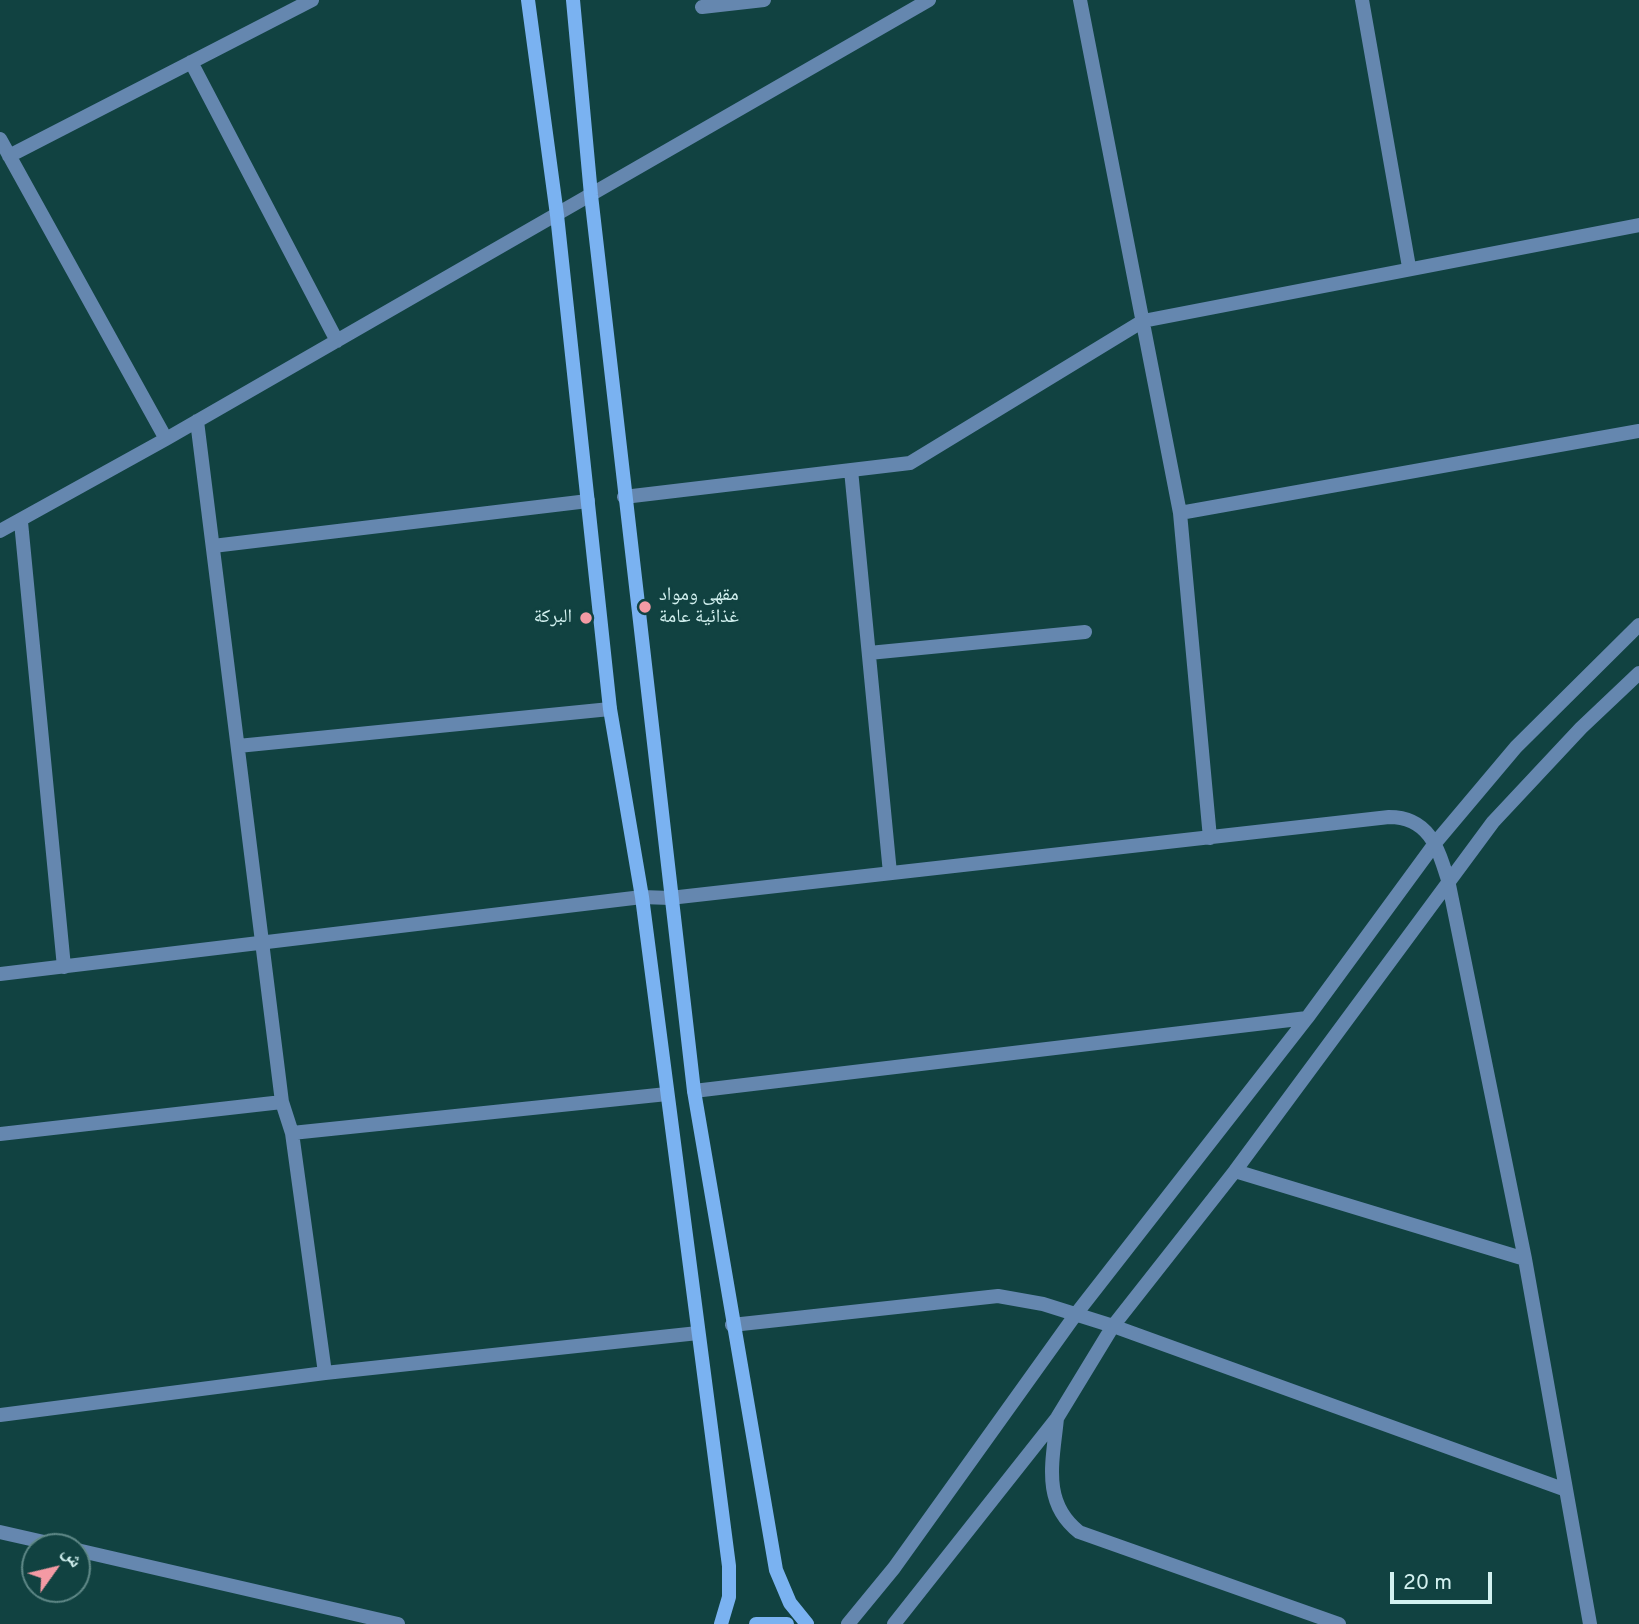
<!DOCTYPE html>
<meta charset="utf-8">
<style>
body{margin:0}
#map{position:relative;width:1639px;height:1624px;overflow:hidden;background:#114241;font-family:Overpass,"Noto Naskh Arabic",sans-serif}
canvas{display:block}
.north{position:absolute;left:21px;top:1533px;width:70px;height:70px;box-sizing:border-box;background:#114241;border:2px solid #5f8887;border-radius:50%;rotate:56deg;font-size:19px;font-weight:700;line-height:28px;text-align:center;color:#d3f1f0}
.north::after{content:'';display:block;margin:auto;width:24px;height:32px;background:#f49aa4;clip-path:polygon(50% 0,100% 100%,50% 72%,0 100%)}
.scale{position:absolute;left:1390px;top:1572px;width:102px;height:32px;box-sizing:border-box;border:4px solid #d3f1f0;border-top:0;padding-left:9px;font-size:21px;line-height:24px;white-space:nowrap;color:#d3f1f0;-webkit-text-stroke:5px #114241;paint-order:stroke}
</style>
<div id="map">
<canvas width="1639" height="1624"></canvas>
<div class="north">ش</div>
<div class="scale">20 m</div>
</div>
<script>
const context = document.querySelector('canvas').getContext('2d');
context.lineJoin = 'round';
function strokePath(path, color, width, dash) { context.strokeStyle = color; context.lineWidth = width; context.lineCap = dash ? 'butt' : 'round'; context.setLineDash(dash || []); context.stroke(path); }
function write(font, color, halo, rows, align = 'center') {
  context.font = font + ' Overpass,"Noto Naskh Arabic",sans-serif'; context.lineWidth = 5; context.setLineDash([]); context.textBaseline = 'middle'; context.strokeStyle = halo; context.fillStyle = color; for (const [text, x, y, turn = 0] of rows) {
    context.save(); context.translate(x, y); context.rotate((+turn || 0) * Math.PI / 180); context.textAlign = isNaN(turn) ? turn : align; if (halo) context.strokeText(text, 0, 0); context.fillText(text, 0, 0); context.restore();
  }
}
strokePath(new Path2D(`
 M 1080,0 L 1180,513 L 1210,838
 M 1362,0 L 1409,267
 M 702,7 L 764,0
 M 191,62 L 337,341
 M 0,139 L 166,439
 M 9,156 L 312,0
 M 197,421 L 282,1102 L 292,1133 L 325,1373
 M 851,470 L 890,873
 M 624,497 L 910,463 L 1143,321 L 1639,225
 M 1180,513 L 1639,431
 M 21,522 L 64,967
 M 0,531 L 166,439 L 929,0
 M 213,546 L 588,501
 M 869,653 L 1085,632
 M 238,746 L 610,709
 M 0,974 L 642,897 L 670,898 L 1389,817 C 1429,817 1438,848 1448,880 L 1525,1259 L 1590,1624
 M 694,1091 L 1307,1018
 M 292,1133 L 667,1094
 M 0,1134 L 282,1102
 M 1235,1171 L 1525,1259
 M 732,1325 L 998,1296 L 1043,1304 L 1113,1326 L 1566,1490
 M 0,1415 L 325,1373 L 698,1333
 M 1057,1418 C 1053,1461 1041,1502 1079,1532 L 1339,1624
 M 0,1532 L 66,1547
 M 77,1550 L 398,1624
 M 848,1624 L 894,1568 L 1076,1314 L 1307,1018 L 1436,842 L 1516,747 L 1639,625
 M 894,1624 L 1057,1418 L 1113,1326 L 1235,1171 L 1493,822 L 1581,728 L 1639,673`), '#6587af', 14);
strokePath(new Path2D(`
 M 528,0 L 557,215 L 610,709 L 642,897 L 729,1566 L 729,1597 L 721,1624
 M 573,0 L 591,195 L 694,1091 L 776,1570 L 790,1603 L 807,1624
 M 756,1624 L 787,1624`), '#7ab2f1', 14);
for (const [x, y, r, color] of [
 [645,607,7,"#f49aa4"],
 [586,618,7,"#f49aa4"]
]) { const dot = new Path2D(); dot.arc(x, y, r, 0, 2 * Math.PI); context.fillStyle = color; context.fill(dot); strokePath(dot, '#114241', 2.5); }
write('19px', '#d3f1f0', '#114241', [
 ["مقهى ومواد",659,596],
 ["غذائية عامة",659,618],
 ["البركة",572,618,"right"]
], 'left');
</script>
